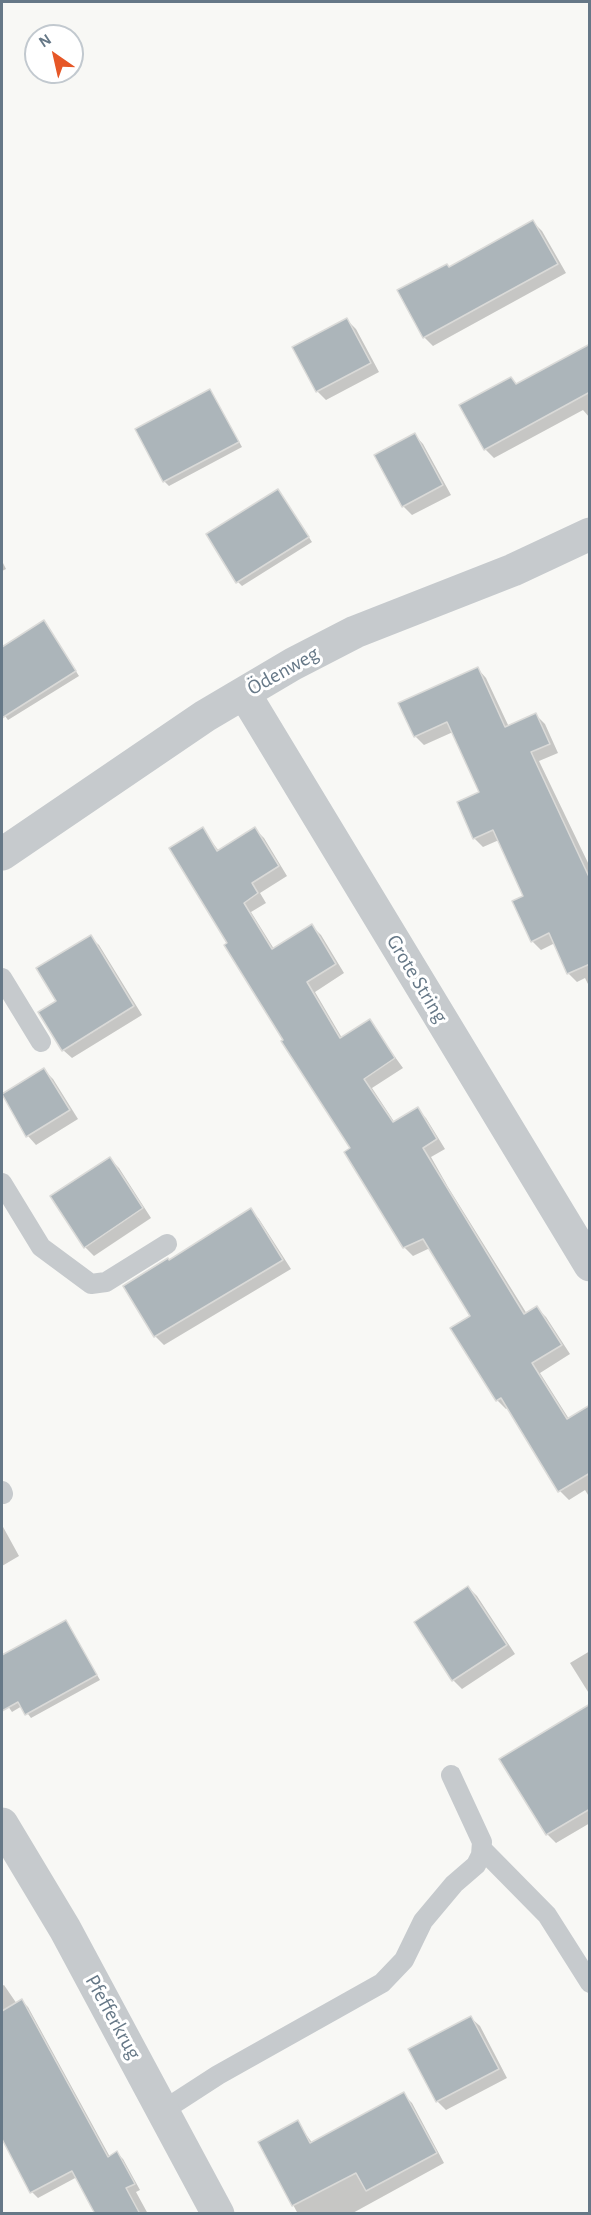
<!DOCTYPE html>
<meta charset="utf-8">
<style>
body{margin:0}
#map{position:relative;width:591px;height:2215px;overflow:hidden;background:#f8f8f5;font-family:"Alegreya Sans",sans-serif}
canvas{display:block}
.frame{position:absolute;inset:0;border:3px solid #667887;pointer-events:none}
.north{position:absolute;left:24px;top:24px;width:60px;height:60px;box-sizing:border-box;background:#fff;border:2px solid #c2c9cf;border-radius:50%;rotate:326deg;font-size:16px;font-weight:700;line-height:24px;text-align:center;color:#667887}
.north::after{content:'';display:block;margin:auto;width:21px;height:27px;background:#e65727;clip-path:polygon(50% 0,100% 100%,50% 72%,0 100%)}
</style>
<div id="map">
<canvas width="591" height="2215"></canvas>
<div class="frame"></div>
<div class="north">N</div>
</div>
<script>
const context = document.querySelector('canvas').getContext('2d');
context.lineJoin = 'round';
function fillPath(path, color) { context.fillStyle = color; context.fill(path, 'evenodd'); }
function strokePath(path, color, width, dash) { context.strokeStyle = color; context.lineWidth = width; context.lineCap = dash ? 'butt' : 'round'; context.setLineDash(dash || []); context.stroke(path); }
function write(font, color, halo, rows, align = 'center') {
  context.font = font + ' "Alegreya Sans",sans-serif'; context.lineWidth = 6; context.setLineDash([]); context.textBaseline = 'middle'; context.strokeStyle = halo; context.fillStyle = color; for (const [text, x, y, turn = 0] of rows) {
    context.save(); context.translate(x, y); context.rotate((+turn || 0) * Math.PI / 180); context.textAlign = isNaN(turn) ? turn : align; if (halo) context.strokeText(text, 0, 0); context.fillText(text, 0, 0); context.restore();
  }
}
fillPath(new Path2D(`
 M 533,222 L 542,231 L 566,273 L 433,346 L 424,337 L 450,268 Z
 M 347,320 L 356,329 L 379,372 L 326,400 L 317,391 Z
 M 590,346 L 590,418 L 583,410 L 494,458 L 485,449 L 461,406 L 511,378 L 518,385 Z
 M 210,390 L 242,447 L 169,486 L 164,481 Z
 M 415,435 L 423,444 L 451,495 L 412,515 L 403,506 Z
 M 278,490 L 312,542 L 242,586 L 238,582 Z
 M 2,561 L 6,569 L 2,571 Z
 M 44,622 L 79,676 L 8,720 L 2,712 L 2,649 Z
 M 478,669 L 486,678 L 509,727 L 536,715 L 545,724 L 558,753 L 539,761 L 590,867 L 590,988 L 585,978 L 577,982 L 568,973 L 555,943 L 541,950 L 532,941 L 525,897 L 499,840 L 483,847 L 474,838 L 481,793 L 453,732 L 424,745 L 415,736 Z
 M 202,829 L 219,851 L 255,829 L 264,838 L 287,876 L 260,893 L 266,903 L 251,912 L 274,949 L 312,926 L 321,935 L 344,973 L 315,992 L 342,1038 L 369,1021 L 403,1068 L 372,1088 L 395,1123 L 417,1109 L 426,1118 L 445,1149 L 431,1157 L 448,1187 L 527,1314 L 537,1308 L 546,1317 L 570,1354 L 540,1373 L 569,1419 L 590,1407 L 590,1498 L 585,1490 L 569,1500 L 560,1491 L 509,1407 L 506,1409 L 497,1400 L 472,1316 L 430,1248 L 413,1256 L 404,1247 L 352,1149 L 229,944 Z
 M 90,937 L 99,945 L 142,1015 L 72,1058 L 63,1050 L 58,1001 Z
 M 44,1070 L 53,1079 L 78,1119 L 36,1145 L 28,1136 L 3,1095 Z
 M 110,1159 L 119,1168 L 151,1218 L 94,1256 L 85,1247 Z
 M 251,1210 L 259,1219 L 291,1269 L 164,1345 L 155,1336 L 170,1262 Z
 M 2,1525 L 19,1556 L 2,1566 Z
 M 468,1587 L 477,1596 L 515,1654 L 462,1689 L 453,1680 Z
 M 65,1621 L 100,1680 L 31,1718 L 22,1706 L 12,1712 L 2,1697 L 2,1657 Z
 M 590,1651 L 590,1695 L 570,1663 Z
 M 501,1759 L 590,1782 L 590,1823 L 556,1843 L 548,1835 Z
 M 4,1985 L 17,2004 L 22,2001 L 28,2007 L 110,2157 L 117,2153 L 123,2159 L 140,2190 L 136,2192 L 148,2214 L 97,2214 L 77,2177 L 38,2198 L 32,2192 L 23,2137 L 2,2099 L 2,1986 Z
 M 471,2018 L 480,2026 L 507,2078 L 446,2110 L 437,2101 Z
 M 403,2094 L 412,2103 L 444,2163 L 351,2214 L 298,2214 L 260,2143 L 297,2122 L 313,2144 Z`), '#0003');
const building = new Path2D(`
 M 533,220 L 558,264 L 423,338 L 397,290 L 447,264 L 449,267 Z
 M 347,318 L 371,363 L 316,392 L 292,347 Z
 M 590,344 L 590,392 L 484,450 L 459,405 L 511,377 L 516,384 Z
 M 210,389 L 239,442 L 163,482 L 135,429 Z
 M 415,433 L 443,485 L 402,507 L 374,455 Z
 M 278,489 L 309,537 L 236,583 L 206,534 Z
 M 44,620 L 76,671 L 2,718 L 2,647 Z
 M 478,667 L 505,727 L 536,713 L 550,744 L 531,752 L 590,879 L 590,964 L 567,974 L 549,933 L 531,942 L 512,901 L 523,896 L 493,830 L 473,839 L 457,802 L 479,792 L 447,722 L 414,737 L 398,703 Z
 M 203,827 L 217,851 L 255,827 L 279,866 L 252,883 L 258,893 L 244,903 L 272,949 L 312,924 L 336,964 L 307,982 L 340,1038 L 370,1019 L 395,1058 L 364,1079 L 393,1122 L 418,1107 L 437,1139 L 423,1148 L 440,1176 L 524,1314 L 537,1306 L 562,1345 L 532,1363 L 567,1419 L 590,1405 L 590,1473 L 558,1492 L 501,1398 L 496,1401 L 450,1328 L 470,1316 L 423,1239 L 403,1248 L 344,1152 L 350,1148 L 281,1041 L 283,1040 L 224,945 L 227,943 L 169,848 Z
 M 91,935 L 134,1006 L 62,1051 L 38,1012 L 56,1001 L 36,968 Z
 M 44,1068 L 70,1110 L 26,1137 L 2,1094 Z
 M 110,1157 L 143,1208 L 84,1248 L 50,1196 Z
 M 251,1208 L 283,1260 L 154,1337 L 123,1286 L 168,1258 L 169,1260 Z
 M 468,1586 L 507,1645 L 452,1681 L 414,1622 Z
 M 66,1620 L 97,1675 L 25,1715 L 18,1702 L 2,1711 L 2,1655 Z
 M 590,1704 L 590,1809 L 546,1835 L 499,1759 Z
 M 22,1999 L 108,2157 L 117,2151 L 135,2184 L 126,2188 L 140,2214 L 95,2214 L 72,2171 L 30,2193 L 2,2139 L 2,2011 Z
 M 471,2016 L 499,2069 L 436,2102 L 408,2049 Z
 M 404,2092 L 437,2153 L 366,2191 L 356,2173 L 292,2206 L 258,2142 L 298,2120 L 310,2143 Z`);
fillPath(building, '#acb5ba');
strokePath(building, '#dadad8', 1.5);
strokePath(new Path2D(`
 M 2,978 L 41,1042
 M 2,1183 L 41,1247 L 91,1284 L 106,1282 L 167,1244
 M 2,1491 L 3,1494
 M 482,1849 L 547,1915 L 590,1983
 M 164,2110 L 218,2075 L 382,1983 L 404,1960 L 423,1921 L 454,1884 L 476,1865 L 481,1855 L 482,1842 L 451,1775`), '#c6cacd', 20);
strokePath(new Path2D(`
 M 244,693 L 590,1265
 M 2,854 L 205,716 L 293,664 L 355,632 L 513,570 L 590,534
 M 2,1824 L 65,1929 L 218,2214`), '#c6cacd', 33);
write('21px', '#667887', '#fff', [
 ["Ödenweg",283,671,-29],
 ["Grote String",417,979,59],
 ["Pfefferkrug",113,2017,61]
]);
</script>
